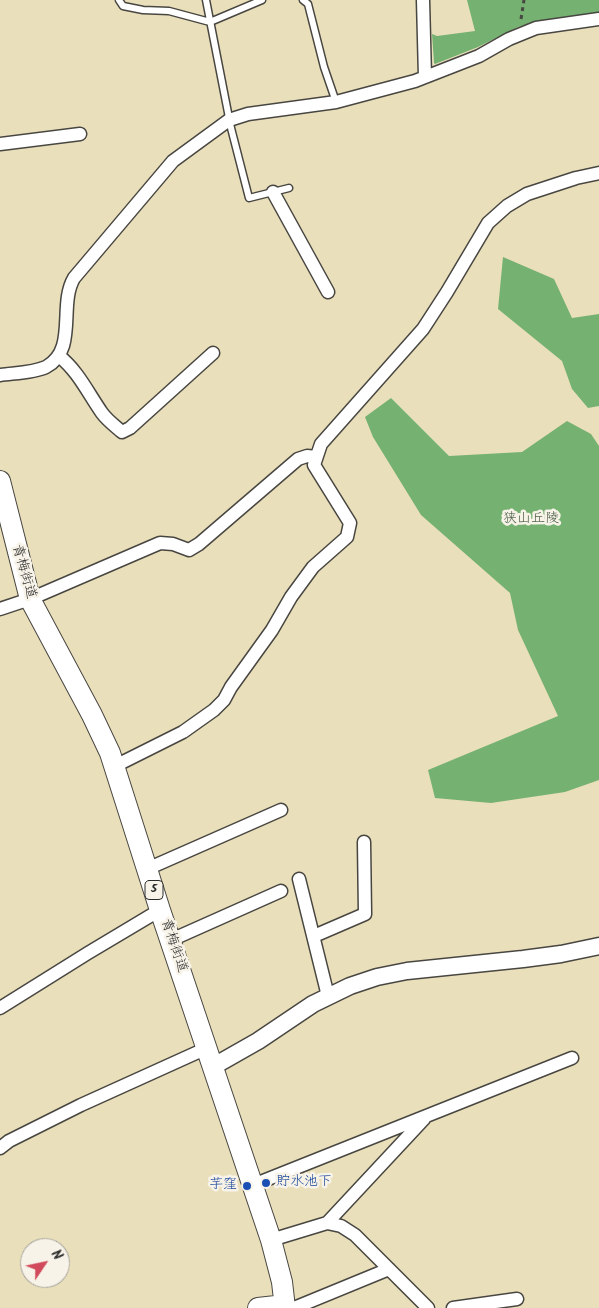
<!DOCTYPE html>
<meta charset="utf-8">
<style>
body{margin:0}
#map{position:relative;width:599px;height:1308px;overflow:hidden;background:#eadfbb;font-family:Kalam,sans-serif}
canvas{display:block}
.north{position:absolute;left:20px;top:1238px;width:50px;height:50px;box-sizing:border-box;background:#f7f3e8;border:1px solid #a5a39c;border-radius:50%;rotate:56deg;font-size:14px;font-weight:700;line-height:20px;text-align:center;color:#2b2b2b}
.north::after{content:'';display:block;margin:auto;width:18px;height:22px;background:#d1495b;clip-path:polygon(50% 0,100% 100%,50% 72%,0 100%)}
</style>
<div id="map">
<canvas width="599" height="1308"></canvas>
<div class="north">N</div>
</div>
<script>
const context = document.querySelector('canvas').getContext('2d');
context.lineJoin = 'round';
function fillPath(path, color) { context.fillStyle = color; context.fill(path, 'evenodd'); }
function strokePath(path, color, width, dash) { context.strokeStyle = color; context.lineWidth = width; context.lineCap = dash ? 'butt' : 'round'; context.setLineDash(dash || []); context.stroke(path); }
function write(font, color, halo, rows, align = 'center') {
  context.font = font + ' Kalam,"Klee One",sans-serif'; context.lineWidth = 5; context.setLineDash([]); context.textBaseline = 'middle'; context.strokeStyle = halo; context.fillStyle = color; for (const [text, x, y, turn = 0] of rows) {
    context.save(); context.translate(x, y); context.rotate((+turn || 0) * Math.PI / 180); context.textAlign = isNaN(turn) ? turn : align; if (halo) context.strokeText(text, 0, 0); context.fillText(text, 0, 0); context.restore();
  }
}
fillPath(new Path2D(`
 M 467,0 L 599,0 L 599,16 L 566,17 L 536,22 L 518,27 L 478,47 L 435,64 L 434,63 L 432,34 L 437,36 L 475,31 Z
 M 503,257 L 554,279 L 572,318 L 599,314 L 599,406 L 588,408 L 572,389 L 562,361 L 498,309 Z
 M 391,398 L 449,456 L 522,452 L 567,421 L 591,434 L 599,446 L 599,780 L 565,792 L 491,803 L 435,798 L 428,770 L 558,716 L 518,630 L 510,593 L 421,515 L 373,437 L 365,417 Z`), '#75b171');
const service = new Path2D(`
 M 119,0 L 123,6 L 143,10 L 169,11 L 210,22 L 262,0
 M 206,0 L 231,128 L 249,198 L 289,188
 M 303,0 L 308,4 L 324,67 L 336,102`);
const minor = new Path2D(`
 M 423,0 L 425,77
 M 0,144 L 80,134
 M 273,192 L 328,292
 M 59,356 C 78,371 88,393 102,413 C 107,420 115,426 122,432 L 130,428 L 213,353
 M 0,375 C 14,373 33,373 46,367 C 78,350 58,305 74,278 L 173,161 L 229,120 L 248,114 L 336,102 L 415,81 L 479,56 L 509,39 L 536,28 L 599,19
 M 0,609 L 30,599 L 160,543 L 173,544 L 189,550 L 199,544 L 298,459 L 307,456 L 316,457
 M 115,766 L 183,732 L 214,710 L 224,700 L 231,687 L 272,630 L 291,597 L 313,567 L 347,537 L 350,523 L 314,465 L 321,444 L 423,329 L 447,292 L 488,223 L 507,206 L 527,194 L 576,178 L 599,173
 M 147,869 L 281,810
 M 299,879 L 328,996
 M 314,936 L 365,914 L 364,842
 M 171,940 L 281,891
 M 0,1008 L 88,953 L 160,910
 M 0,1148 L 9,1141 L 81,1105 L 207,1048
 M 253,1185 L 572,1058
 M 327,1223 L 424,1119
 M 271,1240 L 327,1223 L 341,1226 L 355,1235 L 428,1308
 M 294,1308 L 389,1269
 M 453,1308 L 517,1299`);
const tertiary = new Path2D(`
 M 214,1066 L 258,1041 L 313,1004 L 350,986 L 377,977 L 407,971 L 523,959 L 561,954 L 599,946`);
const primary = new Path2D(`
 M 0,481 L 30,599 L 92,715 L 110,753 L 160,910 L 271,1240 L 282,1282 L 285,1308
 M 258,1308 L 285,1305`);
strokePath(service, '#484641', 9);
strokePath(minor, '#484641', 15);
strokePath(tertiary, '#484641', 19);
strokePath(primary, '#484641', 22);
strokePath(new Path2D(`
 M 521,19 L 524,0`), '#484641', 3, [4, 4]);
strokePath(service, '#fff', 6);
strokePath(minor, '#fff', 12);
strokePath(tertiary, '#fff', 16);
strokePath(primary, '#fff', 20);
for (const [x, y, r, color] of [
 [266,1183,5,"#1a4fb4"],
 [247,1186,5,"#1a4fb4"]
]) { const dot = new Path2D(); dot.arc(x, y, r, 0, 2 * Math.PI); context.fillStyle = color; context.fill(dot); strokePath(dot, '#f7f3e8', 2); }
for (const [x, y, w] of [
 [154,890,18]
]) { const box = new Path2D(); box.roundRect(x - w / 2, y - 9.5, w, 19, 4); context.fillStyle = '#f7f3e8'; context.fill(box); strokePath(box, '#2b2b2b', 1); }
write('bold 12px', '#2b2b2b', null, [
 ["5",154,890]
]);
write('14px', '#4a5c45', '#f7f3e8', [
 ["狭山丘陵",531,520]
]);
write('14px', '#2b2b2b', '#f7f3e8', [
 ["青梅街道",23,572,74],
 ["青梅街道",173,946,71]
]);
write('14px', '#164399', '#f7f3e8', [
 ["貯水池下",276,1183],
 ["芋窪",237,1186,"right"]
], 'left');
</script>
